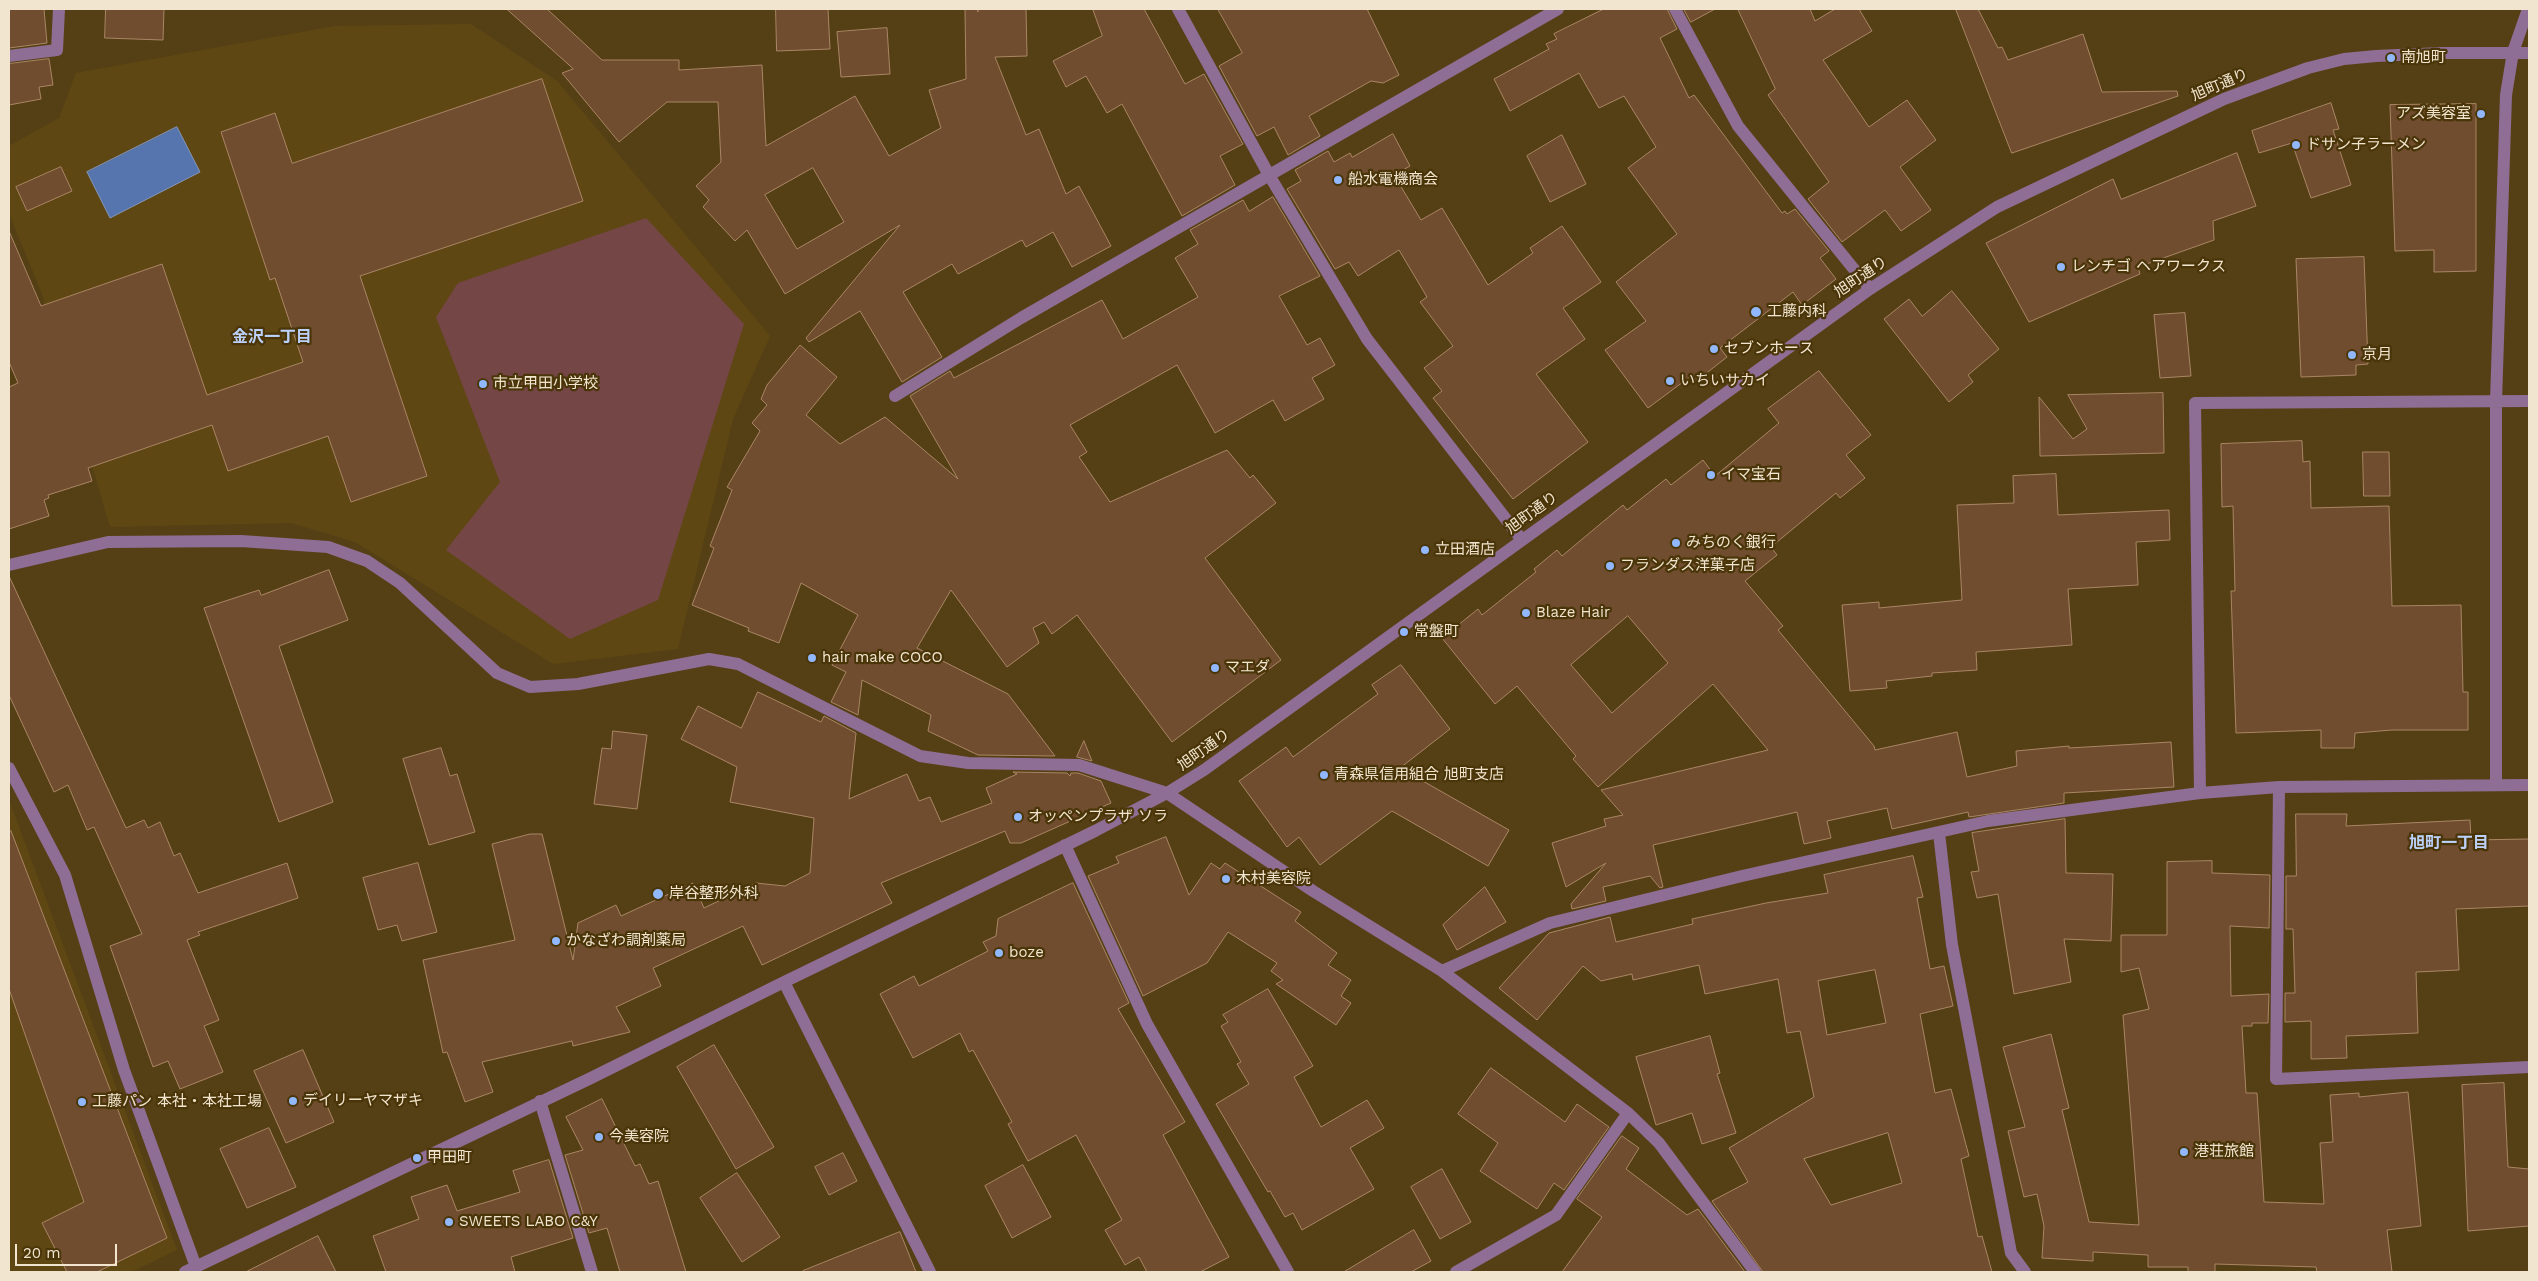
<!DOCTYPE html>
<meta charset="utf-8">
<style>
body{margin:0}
#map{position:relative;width:2538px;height:1281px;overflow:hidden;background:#554016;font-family:"Work Sans",sans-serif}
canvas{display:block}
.frame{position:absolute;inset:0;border:10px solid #f2e5cf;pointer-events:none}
.scale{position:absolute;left:15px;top:1244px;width:102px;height:22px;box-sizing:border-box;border:2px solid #f2e5cf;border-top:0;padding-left:6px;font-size:15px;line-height:18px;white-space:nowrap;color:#f2e5cf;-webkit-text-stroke:4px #4a3509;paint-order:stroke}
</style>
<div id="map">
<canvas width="2538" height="1281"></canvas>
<div class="frame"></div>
<div class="scale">20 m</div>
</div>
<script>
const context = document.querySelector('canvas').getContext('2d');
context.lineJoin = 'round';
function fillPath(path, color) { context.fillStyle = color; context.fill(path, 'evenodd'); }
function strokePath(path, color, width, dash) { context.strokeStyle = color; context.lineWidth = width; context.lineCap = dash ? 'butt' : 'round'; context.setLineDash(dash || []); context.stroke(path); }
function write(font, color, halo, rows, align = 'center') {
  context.font = font + ' "Work Sans","Noto Sans JP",sans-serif'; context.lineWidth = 4.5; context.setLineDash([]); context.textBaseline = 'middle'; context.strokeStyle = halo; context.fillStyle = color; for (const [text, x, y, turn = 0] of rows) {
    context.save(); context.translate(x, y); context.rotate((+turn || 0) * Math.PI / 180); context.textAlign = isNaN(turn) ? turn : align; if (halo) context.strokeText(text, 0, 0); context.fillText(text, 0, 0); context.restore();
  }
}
fillPath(new Path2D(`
 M 471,24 L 557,81 L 770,336 L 733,419 L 678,649 L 553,664 L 355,542 L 291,523 L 110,527 L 41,291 L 9,214 L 9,146 L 59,118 L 76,73 L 335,26 Z
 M 9,800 L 177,1250 L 131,1272 L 9,1272 Z`), '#5f4713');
fillPath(new Path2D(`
 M 646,218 L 744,324 L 658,600 L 570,639 L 446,550 L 500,482 L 436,317 L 458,283 Z`), '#744645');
const water = new Path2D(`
 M 177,127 L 200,172 L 110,218 L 87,172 Z`);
fillPath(water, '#5675ae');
strokePath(water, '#8597b8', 1);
const building = new Path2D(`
 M 9,9 L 44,9 L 47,43 L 9,48 Z
 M 106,9 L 164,9 L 163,40 L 105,38 Z
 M 507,9 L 547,9 L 602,60 L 679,60 L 679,70 L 762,65 L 766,146 L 855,96 L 889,156 L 941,128 L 929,90 L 966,79 L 965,9 L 977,9 L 978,12 L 978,9 L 1026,9 L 1027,56 L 995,57 L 1026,135 L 1039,129 L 1066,194 L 1079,186 L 1111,246 L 1072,267 L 1053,232 L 1026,247 L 1022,240 L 958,274 L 952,264 L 903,292 L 942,357 L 902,382 L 860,311 L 809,342 L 806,338 L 900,225 L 785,294 L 747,230 L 735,241 L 703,207 L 709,200 L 696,186 L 721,162 L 718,102 L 667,102 L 619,142 L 562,73 L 573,69 ZM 813,168 L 844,222 L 797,249 L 765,195 Z
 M 776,9 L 828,9 L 830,49 L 777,51 Z
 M 1093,9 L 1144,9 L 1185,84 L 1204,74 L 1243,144 L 1220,156 L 1235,185 L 1182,216 L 1122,104 L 1107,113 L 1086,76 L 1066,87 L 1053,61 L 1102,36 Z
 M 1218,9 L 1367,9 L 1399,75 L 1383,83 L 1371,81 L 1309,116 L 1320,136 L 1288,155 L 1274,127 L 1257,136 L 1219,66 L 1242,53 Z
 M 1604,9 L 1667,9 L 1677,29 L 1660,38 L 1689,98 L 1694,95 L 1782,213 L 1785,211 L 1787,214 L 1795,209 L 1829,251 L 1820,258 L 1836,279 L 1802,305 L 1793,292 L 1720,348 L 1727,357 L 1695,382 L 1691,376 L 1648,408 L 1605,350 L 1646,321 L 1616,282 L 1677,234 L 1628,168 L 1656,147 L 1624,96 L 1599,108 L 1579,73 L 1510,111 L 1494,79 L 1549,49 L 1546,44 L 1557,39 L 1554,34 Z
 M 1684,9 L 1715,9 L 1691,22 Z
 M 1738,9 L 1810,9 L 1815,21 L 1835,9 L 1859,9 L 1872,31 L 1823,60 L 1869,127 L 1907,100 L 1936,140 L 1900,167 L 1931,210 L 1901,231 L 1885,210 L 1842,242 L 1808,199 L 1829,182 L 1768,95 L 1775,89 Z
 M 1956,9 L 1978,9 L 1998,48 L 2002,47 L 2008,60 L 2083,34 L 2102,92 L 2177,91 L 2178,96 L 2012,153 Z
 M 887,28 L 890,74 L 841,77 L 837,32 Z
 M 49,59 L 53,85 L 39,87 L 41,99 L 9,105 L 9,64 Z
 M 542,79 L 583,201 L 360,276 L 427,476 L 351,502 L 328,436 L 228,471 L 212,425 L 88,468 L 92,481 L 48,495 L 49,498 L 44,500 L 49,516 L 9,529 L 9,387 L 18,383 L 9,362 L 9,231 L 41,306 L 162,264 L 207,395 L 303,362 L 275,278 L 270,280 L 221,132 L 275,113 L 292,163 Z
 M 2331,103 L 2339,129 L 2333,130 L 2351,185 L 2311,198 L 2292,143 L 2259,153 L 2252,131 Z
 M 2476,104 L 2476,271 L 2434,272 L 2434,250 L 2395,251 L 2390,105 Z
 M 1393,134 L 1410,166 L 1394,175 L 1421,220 L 1442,208 L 1488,285 L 1533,253 L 1530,248 L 1562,226 L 1601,282 L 1563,308 L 1585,339 L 1536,374 L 1588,442 L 1513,499 L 1433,398 L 1442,391 L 1424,368 L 1453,346 L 1420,302 L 1427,297 L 1399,250 L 1358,276 L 1349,262 L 1335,269 L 1287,189 L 1301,181 L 1295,170 L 1328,151 L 1334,162 L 1350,153 L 1352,157 Z
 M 1562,135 L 1586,184 L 1550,202 L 1527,156 Z
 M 2237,153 L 2256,206 L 2213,221 L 2214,240 L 2138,267 L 2140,274 L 2029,322 L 1986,243 L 2113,179 L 2121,199 Z
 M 61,167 L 72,191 L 27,211 L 16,187 Z
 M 1273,197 L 1320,276 L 1279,296 L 1307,345 L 1320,338 L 1335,365 L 1312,378 L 1324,399 L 1285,421 L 1273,400 L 1215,433 L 1177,365 L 1070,425 L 1087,452 L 1079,457 L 1110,502 L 1227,450 L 1250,478 L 1253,475 L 1276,503 L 1205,558 L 1281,660 L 1172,742 L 1077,615 L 1052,634 L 1044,622 L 1033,628 L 1039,643 L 1007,667 L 951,590 L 917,648 L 1008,694 L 1055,756 L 978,755 L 928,731 L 931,715 L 862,680 L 858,715 L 831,702 L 846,672 L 832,665 L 858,615 L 801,583 L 779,643 L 748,631 L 749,628 L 692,605 L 714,548 L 710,546 L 732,490 L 727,487 L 760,431 L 752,423 L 767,405 L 761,399 L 767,385 L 800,345 L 837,377 L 806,415 L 840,444 L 885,417 L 958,479 L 910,396 L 950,371 L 954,378 L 1102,300 L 1123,339 L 1198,297 L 1175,258 L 1198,244 L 1190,230 L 1243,200 L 1249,211 Z
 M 2364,257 L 2368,364 L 2356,365 L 2356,375 L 2301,377 L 2296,259 Z
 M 1952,291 L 1999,349 L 1968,375 L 1973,382 L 1949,402 L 1884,319 L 1909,299 L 1922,316 Z
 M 2185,313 L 2191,376 L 2160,378 L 2154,315 Z
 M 1819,371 L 1871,435 L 1846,455 L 1865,478 L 1840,498 L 1836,493 L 1771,547 L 1777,555 L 1745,581 L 1783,626 L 1778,630 L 1874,746 L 1875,750 L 1957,732 L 1967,777 L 2017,766 L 2016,751 L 2069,746 L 2069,748 L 2171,742 L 2174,787 L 2064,793 L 2064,803 L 1969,817 L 1968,812 L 1892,829 L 1887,808 L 1827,821 L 1831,838 L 1804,844 L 1797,812 L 1653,845 L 1663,887 L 1660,888 L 1650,876 L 1603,887 L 1606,901 L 1572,909 L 1571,904 L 1606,863 L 1566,887 L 1552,843 L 1606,826 L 1604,819 L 1623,815 L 1601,790 L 1768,750 L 1713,684 L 1598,787 L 1573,759 L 1576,756 L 1517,686 L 1495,704 L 1442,638 L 1478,609 L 1482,615 L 1536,572 L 1534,569 L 1557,550 L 1562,556 L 1623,505 L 1627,510 L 1666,479 L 1671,485 L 1703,460 L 1715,476 L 1779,423 L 1768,409 ZM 1628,616 L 1668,663 L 1612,713 L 1571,665 Z
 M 2163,393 L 2164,453 L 2040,456 L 2039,397 L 2073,439 L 2087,429 L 2068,395 Z
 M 2302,441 L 2303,462 L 2310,461 L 2311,508 L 2389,506 L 2392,606 L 2461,605 L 2463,692 L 2468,692 L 2468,730 L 2392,730 L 2355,733 L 2354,748 L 2321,748 L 2321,730 L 2236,733 L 2231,591 L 2235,591 L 2233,506 L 2222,507 L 2221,444 Z
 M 2363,452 L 2389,452 L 2390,496 L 2364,496 Z
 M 2056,474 L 2058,515 L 2169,510 L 2170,540 L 2136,542 L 2138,585 L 2068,589 L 2072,645 L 1976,652 L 1977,670 L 1932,673 L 1932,676 L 1886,681 L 1887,688 L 1850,691 L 1842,605 L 1879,602 L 1879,608 L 1962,600 L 1957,505 L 2014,503 L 2013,476 Z
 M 329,570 L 348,620 L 279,646 L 333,802 L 279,822 L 204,608 L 259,590 L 261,595 Z
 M 9,576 L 126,828 L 144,820 L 148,828 L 160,822 L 174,856 L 180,853 L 198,893 L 287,863 L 298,898 L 198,932 L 200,935 L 187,940 L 219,1020 L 204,1026 L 223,1072 L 180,1089 L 168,1061 L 153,1067 L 110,946 L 142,934 L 94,827 L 87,830 L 68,785 L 54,792 L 9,695 Z
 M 1401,665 L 1450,729 L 1400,768 L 1509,830 L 1488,866 L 1392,811 L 1320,865 L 1299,837 L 1287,847 L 1239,781 L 1286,747 L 1293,757 L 1378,694 L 1372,685 Z
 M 758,692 L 821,722 L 824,716 L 856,733 L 849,799 L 907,774 L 919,801 L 930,797 L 941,822 L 992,803 L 986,788 L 1017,774 L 1013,772 L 1067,773 L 1070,776 L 1071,773 L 1078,773 L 1101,781 L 1111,803 L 1021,843 L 1010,843 L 1005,831 L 881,883 L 892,903 L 762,965 L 743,926 L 653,968 L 661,986 L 616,1007 L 630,1032 L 573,1046 L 572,1041 L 482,1062 L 493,1092 L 465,1102 L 447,1052 L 443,1053 L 423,960 L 515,940 L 492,844 L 530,834 L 542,834 L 573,960 L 578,923 L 616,905 L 621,916 L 693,883 L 704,908 L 756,883 L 785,886 L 810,873 L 814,818 L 730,802 L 737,767 L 681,739 L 698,706 L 741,728 Z
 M 613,731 L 647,735 L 637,809 L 594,804 L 602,748 L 611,749 Z
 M 1084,741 L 1092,761 L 1077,757 Z
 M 441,748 L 450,776 L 457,774 L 475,832 L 429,845 L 403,759 Z
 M 2296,814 L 2347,814 L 2346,826 L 2470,820 L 2471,840 L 2529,839 L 2529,906 L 2456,909 L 2459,970 L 2416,972 L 2418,1033 L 2346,1036 L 2347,1058 L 2311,1059 L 2311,1021 L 2285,1022 L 2285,993 L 2295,993 L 2293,929 L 2286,929 L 2286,876 L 2296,876 Z
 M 2065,819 L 2066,873 L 2113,874 L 2111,941 L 2064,939 L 2071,982 L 2014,994 L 1998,894 L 1977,898 L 1971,872 L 1979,871 L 1972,833 Z
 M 11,831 L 167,1238 L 97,1272 L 67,1272 L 42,1223 L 84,1202 L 9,989 L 9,832 Z
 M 1166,837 L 1189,895 L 1211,863 L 1220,869 L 1225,863 L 1301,912 L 1295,921 L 1337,953 L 1328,965 L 1351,980 L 1341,996 L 1351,1003 L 1336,1025 L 1276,984 L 1283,980 L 1271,971 L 1277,963 L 1228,932 L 1207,963 L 1143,996 L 1088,876 L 1119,863 L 1116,857 Z
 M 1913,856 L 1923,897 L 1917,898 L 1930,969 L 1944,966 L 1953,1006 L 1920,1014 L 1935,1093 L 1951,1089 L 1969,1156 L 1961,1159 L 1978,1237 L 1982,1236 L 1992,1272 L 1763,1272 L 1712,1201 L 1748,1182 L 1729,1148 L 1814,1097 L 1800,1031 L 1787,1033 L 1778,979 L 1705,994 L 1699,965 L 1633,980 L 1632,974 L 1601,981 L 1583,966 L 1537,1020 L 1499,988 L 1549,933 L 1610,917 L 1616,942 L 1693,924 L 1692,919 L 1766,903 L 1828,893 L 1824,875 ZM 1875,970 L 1886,1023 L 1827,1035 L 1818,981 ZM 1888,1133 L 1902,1183 L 1831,1205 L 1804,1159 Z
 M 2212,861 L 2212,873 L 2270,875 L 2269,928 L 2230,926 L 2231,996 L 2269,994 L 2268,1023 L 2252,1023 L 2252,1026 L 2242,1026 L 2246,1093 L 2257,1093 L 2264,1202 L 2324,1204 L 2320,1143 L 2333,1142 L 2330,1095 L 2359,1093 L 2359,1097 L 2408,1092 L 2421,1226 L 2387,1230 L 2392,1272 L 2317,1272 L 2316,1267 L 2215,1264 L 2215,1272 L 2188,1272 L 2188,1267 L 2148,1267 L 2148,1255 L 2093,1252 L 2093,1261 L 2042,1258 L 2044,1226 L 2037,1194 L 2024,1197 L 2008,1131 L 2025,1127 L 2003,1047 L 2051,1034 L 2069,1108 L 2062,1110 L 2089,1222 L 2139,1225 L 2123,1015 L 2149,1009 L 2139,968 L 2121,972 L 2121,935 L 2167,935 L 2167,862 Z
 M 418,863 L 437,932 L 402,941 L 397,925 L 378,930 L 363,878 Z
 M 1073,883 L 1129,1003 L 1118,1009 L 1185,1122 L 1163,1135 L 1229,1257 L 1200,1272 L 1147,1272 L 1139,1257 L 1125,1265 L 1105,1230 L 1122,1220 L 1076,1135 L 1028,1161 L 1008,1124 L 1012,1122 L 973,1050 L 969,1052 L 960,1033 L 913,1058 L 880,994 L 914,976 L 919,986 L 988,951 L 983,942 L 996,936 L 998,919 Z
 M 1485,887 L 1506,922 L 1457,950 L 1443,925 Z
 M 1268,989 L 1313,1066 L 1294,1077 L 1321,1127 L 1367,1100 L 1384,1128 L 1350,1148 L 1374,1189 L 1302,1230 L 1293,1213 L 1285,1217 L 1270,1191 L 1268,1192 L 1216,1104 L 1249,1084 L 1237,1064 L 1241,1062 L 1221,1026 L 1228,1022 L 1223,1015 Z
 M 1710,1036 L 1720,1073 L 1717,1074 L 1736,1133 L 1702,1144 L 1692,1113 L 1656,1125 L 1636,1057 Z
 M 714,1045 L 774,1147 L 736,1169 L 677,1067 Z
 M 303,1050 L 334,1122 L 286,1143 L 254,1071 Z
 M 1491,1068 L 1565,1122 L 1577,1104 L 1609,1127 L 1564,1190 L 1554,1183 L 1537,1209 L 1480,1171 L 1498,1143 L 1458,1114 Z
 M 2504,1083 L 2508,1167 L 2529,1169 L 2529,1226 L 2468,1231 L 2462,1085 Z
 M 602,1099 L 635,1166 L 640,1164 L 649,1184 L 658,1181 L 686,1272 L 620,1272 L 607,1228 L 589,1233 L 565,1155 L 583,1150 L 566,1117 Z
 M 269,1128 L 296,1187 L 247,1208 L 220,1149 Z
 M 1622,1136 L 1639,1148 L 1626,1169 L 1687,1215 L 1698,1209 L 1745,1272 L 1562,1272 L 1602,1217 L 1577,1199 Z
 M 843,1153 L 857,1181 L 829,1195 L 815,1167 Z
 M 549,1160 L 573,1238 L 511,1257 L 515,1272 L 386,1272 L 373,1236 L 419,1219 L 411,1197 L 447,1185 L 457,1211 L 520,1192 L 513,1171 Z
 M 1023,1165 L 1051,1217 L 1012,1238 L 985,1186 Z
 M 1442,1169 L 1471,1222 L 1440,1239 L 1411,1187 Z
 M 737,1173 L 780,1237 L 742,1262 L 700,1198 Z
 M 1414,1230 L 1431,1261 L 1411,1272 L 1344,1272 Z
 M 900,1232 L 916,1272 L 803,1272 L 803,1271 Z
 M 318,1236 L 336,1272 L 246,1272 Z`);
fillPath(building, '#6f4d2e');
strokePath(building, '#aa8565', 1);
strokePath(new Path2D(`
 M 1178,9 L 1269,175 L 1367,339 L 1522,540
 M 1675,9 L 1738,126 L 1870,289
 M 9,56 L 57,50 L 59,9
 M 895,396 L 1021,318 L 1558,9
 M 9,565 L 108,542 L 241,541 L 328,547 L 367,561 L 400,583 L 497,673 L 530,687 L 578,684 L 709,659 L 738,664 L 920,756 L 968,763 L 1079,765 L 1167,793 L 1313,891 L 1442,971 L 1628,1113 L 1659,1143 L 1755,1272
 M 9,768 L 65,875 L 124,1070 L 196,1267
 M 2496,785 L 2496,401 L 2506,95 L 2513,52 L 2528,9
 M 2279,787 L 2276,1079 L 2529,1067
 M 2200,793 L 2195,403 L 2529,401
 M 1939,833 L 1952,945 L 2011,1253 L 2025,1272
 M 1065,845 L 1147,1024 L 1288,1272
 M 1442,971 L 1550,923 L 1742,876 L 1988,821 L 2200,793 L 2279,787 L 2529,785
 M 784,982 L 930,1272
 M 540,1101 L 592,1272
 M 185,1272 L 591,1078 L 784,982 L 1095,831 L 1167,793 L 1204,770 L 1870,289 L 1997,207 L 2224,99 L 2308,68 L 2344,59 L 2376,56 L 2442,53 L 2529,53
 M 1456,1272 L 1556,1215 L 1628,1113`), '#8f6e95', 12);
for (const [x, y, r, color] of [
 [2391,58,5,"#91b8fd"],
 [2481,114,5,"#91b8fd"],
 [2296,145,5,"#91b8fd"],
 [1338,180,5,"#91b8fd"],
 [2061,267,5,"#91b8fd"],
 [1756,312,6,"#91b8fd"],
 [1714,349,5,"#91b8fd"],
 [2352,355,5,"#91b8fd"],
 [1670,381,5,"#91b8fd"],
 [483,384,5,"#91b8fd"],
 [1711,475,5,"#91b8fd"],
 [1676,543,5,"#91b8fd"],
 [1425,550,5,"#91b8fd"],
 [1610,566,5,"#91b8fd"],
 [1526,613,5,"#91b8fd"],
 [1404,632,5,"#91b8fd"],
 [812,658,5,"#91b8fd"],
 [1215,668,5,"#91b8fd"],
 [1324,775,5,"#91b8fd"],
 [1018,817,5,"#91b8fd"],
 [1226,879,5,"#91b8fd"],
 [658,894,6,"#91b8fd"],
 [556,941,5,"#91b8fd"],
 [999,953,5,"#91b8fd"],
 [293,1101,5,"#91b8fd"],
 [82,1102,5,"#91b8fd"],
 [599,1137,5,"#91b8fd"],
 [2184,1152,5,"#91b8fd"],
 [417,1158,5,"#91b8fd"],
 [449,1222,5,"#91b8fd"]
]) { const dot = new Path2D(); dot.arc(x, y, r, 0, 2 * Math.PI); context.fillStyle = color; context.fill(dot); strokePath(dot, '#4a3509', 2); }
write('15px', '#f2e5cf', '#4a3509', [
 ["南旭町",2401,58],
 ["アズ美容室",2471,114,"right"],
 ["ドサン子ラーメン",2306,145],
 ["船水電機商会",1348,180],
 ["レンチゴ ヘアワークス",2071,267],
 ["工藤内科",1767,312],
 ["セブンホース",1724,349],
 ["京月",2362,355],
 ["いちいサカイ",1680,381],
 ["市立甲田小学校",493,384],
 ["イマ宝石",1721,475],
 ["みちのく銀行",1686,543],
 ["立田酒店",1435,550],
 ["フランダス洋菓子店",1620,566],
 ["Blaze Hair",1536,613],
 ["常盤町",1414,632],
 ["hair make COCO",822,658],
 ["マエダ",1225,668],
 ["青森県信用組合 旭町支店",1334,775],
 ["オッペンプラザ ソラ",1028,817],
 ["木村美容院",1236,879],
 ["岸谷整形外科",669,894],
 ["かなざわ調剤薬局",566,941],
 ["boze",1009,953],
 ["デイリーヤマザキ",303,1101],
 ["工藤パン 本社・本社工場",92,1102],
 ["今美容院",609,1137],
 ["港荘旅館",2194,1152],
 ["甲田町",427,1158],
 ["SWEETS LABO C&Y",459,1222]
], 'left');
write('15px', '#f2e5cf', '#4a3509', [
 ["旭町通り",2220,85,-23],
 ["旭町通り",1861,277,-34],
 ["旭町通り",1532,513,-36],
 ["旭町通り",1204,750,-35]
]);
write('bold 16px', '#bcd2fa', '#4a3509', [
 ["金沢一丁目",272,337],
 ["旭町一丁目",2449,843]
]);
</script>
